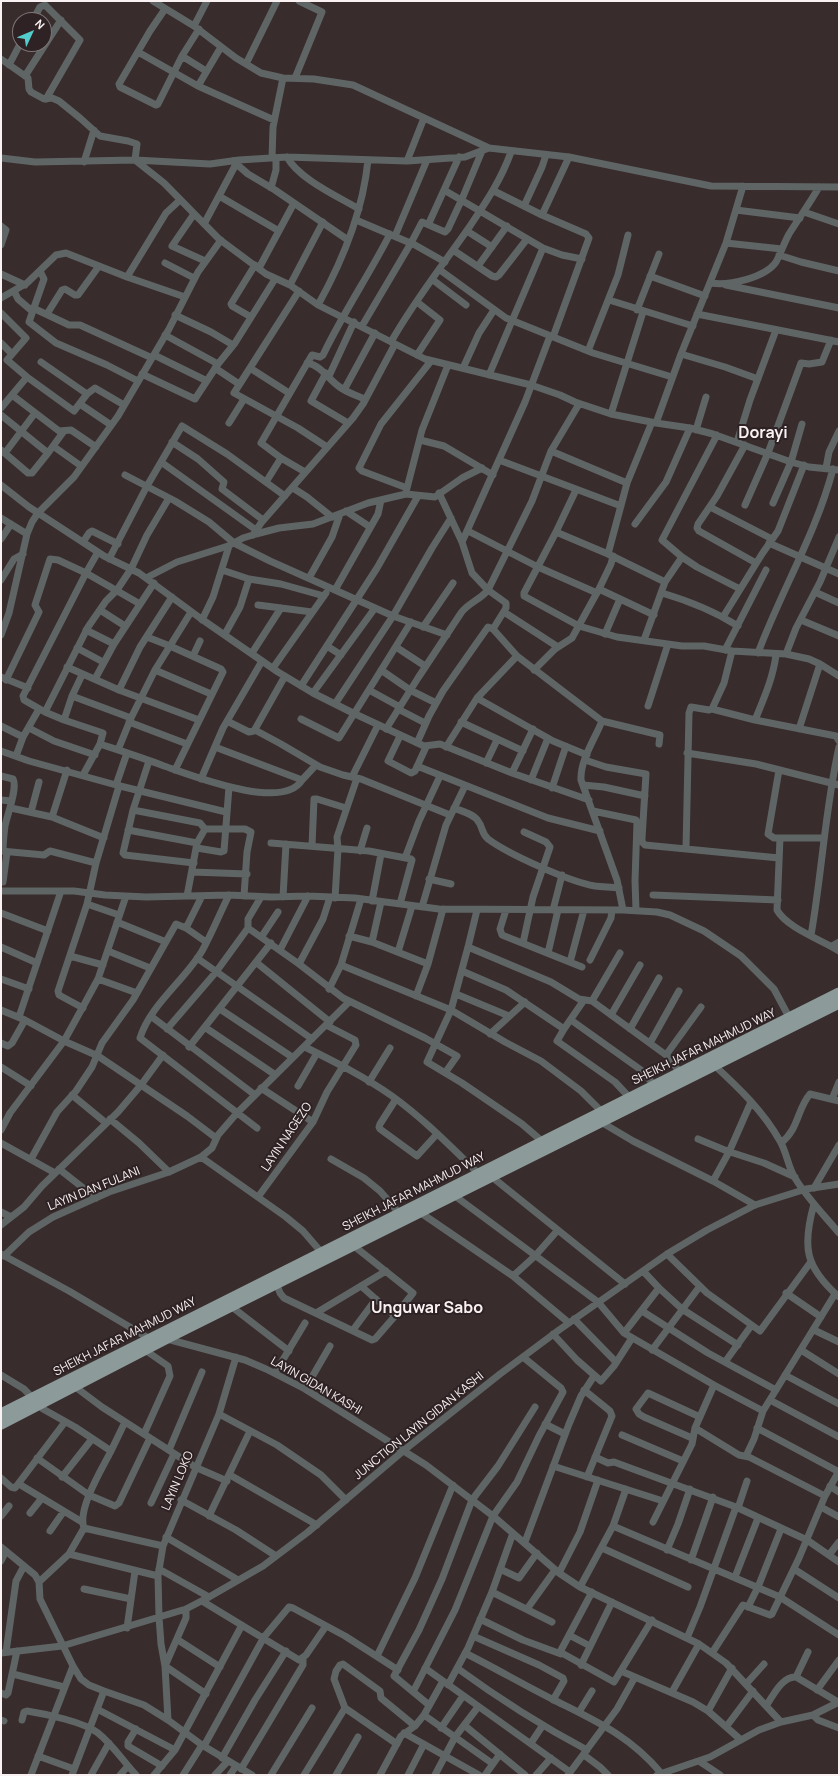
<!DOCTYPE html>
<style>
body{margin:0}
#map{position:relative;width:840px;height:1776px;overflow:hidden;background:#382c2d;font-family:Manrope,sans-serif}
canvas{display:block}
.frame{position:absolute;inset:0;border:2px solid #f9f1f2;pointer-events:none}
.north{position:absolute;left:12px;top:12px;width:40px;height:40px;box-sizing:border-box;background:#2e2224;border:1px solid #7f7576;border-radius:50%;rotate:46deg;font-size:11px;font-weight:700;line-height:16px;text-align:center;color:#f9f1f2}
.north::after{content:'';display:block;margin:auto;width:14px;height:18px;background:#53cdcb;clip-path:polygon(50% 0,100% 100%,50% 72%,0 100%)}
</style>
<div id="map">
<canvas width="840" height="1776"></canvas>
<div class="frame"></div>
<div class="north">N</div>
</div>
<script>
const context = document.querySelector('canvas').getContext('2d');
context.lineJoin = 'round';
function strokePath(path, color, width, dash) { context.strokeStyle = color; context.lineWidth = width; context.lineCap = dash ? 'butt' : 'round'; context.setLineDash(dash || []); context.stroke(path); }
function write(font, color, halo, rows, align = 'center') {
  context.font = font + ' Manrope,sans-serif'; context.lineWidth = 4; context.setLineDash([]); context.textBaseline = 'middle'; context.strokeStyle = halo; context.fillStyle = color; for (const [text, x, y, turn = 0] of rows) {
    context.save(); context.translate(x, y); context.rotate((+turn || 0) * Math.PI / 180); context.textAlign = isNaN(turn) ? turn : align; if (halo) context.strokeText(text, 0, 0); context.fillText(text, 0, 0); context.restore();
  }
}
strokePath(new Path2D(`
 M 153,1 L 194,26 L 236,58 L 261,73 L 283,78 L 314,79 L 353,85 L 489,148 L 569,157 L 711,186 L 839,187
 M 165,9 L 150,31 L 119,84 L 120,87 L 156,105 L 158,104 L 182,56 L 199,29
 M 33,20 L 40,7 L 45,5 L 80,40 L 46,99
 M 194,26 L 207,1
 M 138,52 L 198,86 L 274,120
 M 182,56 L 206,71
 M 1,59 L 28,78 L 29,89 L 31,92 L 44,99 L 52,98 L 59,101 L 80,118 L 100,136 L 128,141 L 137,144 L 135,160 L 164,183 L 219,239 L 266,274 L 290,285 L 318,305 L 425,359 L 531,385 L 560,395 L 575,402 L 611,414 L 656,423 L 690,428 L 713,434 L 791,462 L 809,467 L 839,470
 M 246,64 L 277,1
 M 9,65 L 20,44
 M 25,76 L 61,20
 M 295,78 L 322,12 L 299,1
 M 198,86 L 221,47
 M 287,157 C 299,179 337,196 359,209
 M 1,158 L 35,162 L 135,160 L 210,164 L 239,160 L 287,157 L 407,161 L 465,157 L 489,148
 M 272,158 L 273,127 L 283,78
 M 233,161 L 248,174 L 275,190 L 348,240
 M 407,161 L 424,118
 M 84,162 L 94,130
 M 271,188 L 276,170 L 276,158
 M 444,190 L 543,248 L 562,255 L 582,259
 M 494,191 L 542,215 L 586,234 L 589,238 L 553,337
 M 219,196 L 279,231
 M 524,206 L 542,167 L 546,155
 M 736,210 L 800,218
 M 804,212 L 839,224
 M 194,214 L 172,246 L 205,261
 M 542,215 L 569,157
 M 356,220 L 415,245 L 445,262
 M 429,223 L 459,157
 M 204,224 L 236,164
 M 1,226 L 6,230 L 1,245
 M 467,231 L 492,247
 M 395,236 L 427,160
 M 726,243 L 782,249
 M 453,250 L 492,276 L 496,277 L 499,275 L 527,239
 M 779,255 L 801,262 L 839,271
 M 165,263 L 194,278
 M 478,266 L 507,226
 M 259,268 L 294,203
 M 440,270 L 506,318 L 593,353 L 672,377
 M 40,271 L 44,279 L 29,322 L 56,343 L 107,365 L 138,381
 M 1,274 L 25,285
 M 650,276 L 705,296
 M 127,277 L 166,213 L 180,200
 M 433,280 L 466,305
 M 711,283 C 728,286 765,278 776,262 C 781,253 784,243 789,234 C 799,218 810,203 819,187
 M 290,285 L 323,222
 M 726,285 L 839,308
 M 14,291 L 18,299 L 32,311
 M 299,291 L 234,393 L 298,428 L 327,447
 M 1,298 L 27,283 L 56,255 L 66,253 L 127,277 L 185,297
 M 609,300 L 693,326
 M 417,302 L 440,320 L 417,355
 M 318,305 C 343,260 363,211 368,160
 M 33,308 L 69,325 L 80,325 L 152,358
 M 637,310 L 659,254
 M 1,313 L 26,338 L 7,360 L 27,377 L 74,411 L 87,394
 M 47,314 L 62,290 L 65,289 L 75,295 L 78,295 L 99,266
 M 697,314 L 839,342
 M 175,315 L 211,332 L 233,345
 M 251,317 L 232,306 L 231,304 L 255,265
 M 362,326 L 411,243 L 422,222 L 445,232 L 448,229 L 462,199 L 482,151
 M 165,335 L 218,364
 M 391,342 C 414,301 443,265 470,226 C 486,202 501,180 511,152
 M 1,343 L 12,354
 M 588,351 L 618,275 L 628,235
 M 681,354 L 725,367 L 758,379
 M 154,355 L 207,381
 M 41,362 L 87,394 L 95,388 L 124,405
 M 307,363 C 320,365 328,378 337,385 C 345,392 355,395 365,399
 M 215,368 L 239,384
 M 250,368 L 289,393
 M 463,368 L 479,333 L 494,310
 M 326,373 L 311,401 L 348,423
 M 142,374 L 195,399 L 218,364 L 235,343 L 275,279
 M 489,375 L 543,248
 M 329,376 L 354,322
 M 344,390 L 375,333
 M 12,395 L 59,431 L 71,430 L 96,447
 M 80,404 L 111,425
 M 1,408 L 27,377
 M 611,414 L 643,312
 M 1,415 L 48,453
 M 229,423 L 244,399
 M 656,423 L 681,354 L 726,243 L 743,186
 M 696,430 L 706,397
 M 717,435 L 662,540 L 682,557 L 697,567 L 740,589
 M 420,440 L 444,446 L 493,475
 M 172,442 L 198,459 L 224,482 L 222,489 L 263,520
 M 737,442 L 750,400 L 776,330
 M 745,445 L 717,496 L 698,524 L 697,528 L 699,531 L 756,563
 M 53,446 L 81,466
 M 1,450 L 28,473 L 32,473 L 48,453 L 64,431
 M 551,451 L 627,483
 M 5,453 L 35,413
 M 499,460 L 621,506
 M 161,462 L 256,530
 M 826,468 L 829,452 L 839,431
 M 305,472 L 281,458 L 261,443 L 312,355 L 320,357 L 323,355 C 343,313 369,275 390,234
 M 125,475 L 175,501 L 209,522 L 234,543 L 270,561 L 393,616 L 447,635
 M 266,482 L 281,458
 M 1,485 L 29,507 L 104,556 L 139,573 L 200,618 L 278,672 L 313,693 L 353,713 L 424,746 L 440,744 L 512,773 L 589,800
 M 293,488 L 307,497 L 332,517
 M 407,488 L 362,471 L 359,468 L 381,424 L 431,361
 M 576,490 L 556,532 L 524,593 L 524,596 L 579,626 L 617,637 L 682,646 L 704,646 L 732,651 L 786,654 L 809,659 L 820,664 L 839,676
 M 406,492 L 422,430 L 448,365
 M 439,493 L 462,542 L 472,573 L 488,590 L 506,603 L 506,608 L 493,629
 M 773,503 L 791,462 L 802,424
 M 745,505 L 768,453 L 801,363 L 809,364 L 822,362 L 831,340
 M 710,507 L 772,539
 M 346,511 L 370,527
 M 1,518 L 27,534
 M 635,524 L 666,482 L 690,428
 M 468,531 L 538,567 L 597,593
 M 556,532 L 608,554 L 665,582
 M 253,535 L 261,523 L 353,418 L 363,404 L 395,344
 M 1,539 L 11,524
 M 83,542 L 89,533 L 92,531 L 118,544
 M 462,542 L 525,402 L 550,336
 M 769,543 L 839,574
 M 608,554 L 627,483 L 652,422
 M 109,559 L 147,486 L 182,426 L 227,454 L 285,496
 M 222,570 L 249,579 L 281,584 L 324,596
 M 146,578 L 177,562 L 228,546 L 243,538 L 256,534 L 279,528 L 313,524 L 368,503 L 393,497 L 406,494 L 435,497 L 462,478 L 482,468
 M 309,578 L 332,537 L 340,514
 M 1,580 L 14,559 L 23,554
 M 599,589 L 654,615
 M 335,590 L 378,514 L 381,500
 M 815,592 L 839,603
 M 662,593 C 689,601 714,611 738,626
 M 258,605 L 312,612
 M 100,610 L 125,626
 M 504,612 L 558,647
 M 723,617 L 762,554 L 778,531 L 804,465
 M 202,620 L 213,597 L 229,546
 M 801,620 L 839,636
 M 423,627 L 453,583
 M 86,630 L 114,644
 M 225,634 L 240,607 L 249,579
 M 605,634 L 620,599
 M 1,635 L 9,613 L 27,534 L 32,522 L 38,513 L 74,477 L 118,416 L 169,329 L 198,272 L 221,240
 M 147,637 L 170,646 L 221,669 L 223,672 L 175,770
 M 644,640 L 665,582 L 682,557
 M 327,646 L 341,655
 M 396,647 L 425,666
 M 77,648 L 103,662
 M 725,650 L 766,570
 M 252,653 L 281,608
 M 758,653 C 781,591 816,534 833,469
 M 786,654 L 796,628 L 820,582 L 839,537
 M 193,656 L 200,641
 M 67,667 L 119,690 L 199,720
 M 273,668 L 326,593
 M 155,670 L 211,694
 M 381,670 L 410,690 L 436,703
 M 534,670 L 555,649 L 572,638 L 599,589 L 611,564 L 613,556
 M 1,677 L 28,688
 M 95,679 L 114,644 L 154,583
 M 6,680 L 39,612 L 35,605 L 50,559 L 58,560 L 86,573 L 98,552
 M 301,686 L 377,568 L 418,496
 M 119,690 L 140,647 L 172,597
 M 369,690 L 400,707
 M 313,693 L 375,608
 M 72,696 L 131,718
 M 477,698 L 553,741 L 587,755
 M 335,704 L 393,616 L 432,548 L 451,518
 M 648,706 L 668,644
 M 398,709 L 425,723
 M 712,709 L 755,720 L 836,736 L 839,741
 M 45,712 L 88,627 L 106,601 L 117,590 L 131,569 L 147,535 L 169,498
 M 301,719 L 339,738 L 411,622
 M 64,720 L 72,696 L 82,675
 M 755,720 C 764,698 773,678 776,655
 M 227,721 L 249,732 L 254,731 L 285,676
 M 602,721 C 595,739 580,760 581,780 L 617,880 L 623,910
 M 129,722 L 187,744
 M 461,722 L 523,751
 M 1,726 L 23,737
 M 29,728 L 54,741 L 95,755
 M 386,729 L 418,678 L 461,613 C 468,603 480,600 488,590 L 532,501 L 551,451 L 579,404
 M 799,729 L 820,664
 M 255,730 L 281,744 L 320,767 L 343,775 L 361,779 L 450,815
 M 400,736 L 388,761 L 411,773 L 415,771 L 426,747
 M 417,743 L 429,716 L 443,691 L 488,627 L 493,629 L 517,656 L 602,721 L 660,735 L 659,744
 M 100,744 C 121,751 143,758 164,766 C 191,775 283,812 302,780
 M 215,747 L 302,780 L 316,765
 M 446,747 L 477,698 L 517,656
 M 118,750 L 131,718 L 155,670 L 191,612
 M 1,751 L 29,761 L 116,785 L 226,812
 M 687,753 L 756,764 L 839,785
 M 16,756 L 23,737 L 39,709
 M 585,760 L 606,767 L 646,774 L 642,838 L 642,842 L 645,845 L 779,858
 M 149,761 L 133,810 L 123,853 L 125,855 L 194,863
 M 486,763 L 497,740
 M 417,766 L 548,818 L 600,831
 M 779,770 L 768,834 L 774,838 L 823,838
 M 512,773 L 533,729
 M 83,775 L 100,744 L 103,733 L 64,720 L 45,712 L 24,700 L 23,696 L 86,573 L 140,604
 M 1,776 L 13,779 C 18,788 7,815 5,826 C 4,834 3,843 3,851
 M 352,777 L 378,725
 M 201,779 L 223,728 L 262,661
 M 531,780 L 548,738
 M 116,785 L 127,753
 M 583,785 L 604,787 L 645,796
 M 552,788 L 566,746
 M 1,800 L 11,801
 M 11,808 L 52,817 L 104,838
 M 454,808 C 461,811 474,814 478,821 C 483,827 481,833 488,839 C 508,854 570,882 595,886 C 603,887 611,887 619,888
 M 133,810 L 200,823 L 205,829
 M 593,811 L 636,820 L 637,822 L 635,881 L 636,910
 M 31,812 L 39,782
 M 52,817 L 67,770
 M 205,829 L 245,829 L 251,832 L 247,852 L 244,896
 M 128,830 L 197,843
 M 780,838 L 777,910 C 787,928 822,940 839,951
 M 271,843 L 369,851 L 411,859 L 412,860 L 400,904
 M 312,846 L 314,799 L 317,799 L 346,808
 M 197,848 L 221,852 L 224,851 L 229,787
 M 686,848 L 689,713 L 691,707 L 709,710 L 712,709 L 724,683 L 732,651
 M 1,851 L 44,855 L 50,851 L 96,863
 M 360,851 L 367,828
 M 405,858 L 419,821 L 440,776
 M 192,872 L 247,874
 M 429,879 L 451,884
 M 3,882 L 7,852
 M 1,891 L 74,891 L 105,895 L 146,897 L 229,895 L 271,897 L 308,896 L 355,898 L 439,909 L 623,910 L 657,912 L 670,915 L 704,931 L 741,956 L 774,989 L 790,1019
 M 229,895 C 220,913 212,933 202,951 C 185,980 150,1005 140,1038 L 257,1128
 M 653,895 L 778,900
 M 187,896 L 197,843 L 205,829
 M 283,897 L 286,844
 M 335,898 L 338,849 L 337,837 L 357,778
 M 372,901 L 381,854
 M 87,904 L 119,915
 M 422,907 L 446,825 L 465,786
 M 477,910 L 468,947 L 451,1010 L 427,1062 L 462,1083 L 522,1124 L 543,1142
 M 506,910 L 500,929 L 502,935 L 582,967
 M 553,910 L 562,875
 M 1,913 L 48,931
 M 117,922 L 166,942
 M 186,928 L 202,896
 M 248,928 L 299,964 L 343,998 L 425,1038 L 457,1056 L 445,1073
 M 811,935 C 822,873 825,809 839,747
 M 262,936 L 278,912
 M 349,936 L 372,942 L 428,964
 M 372,942 L 381,902
 M 523,943 L 533,897 L 550,847 L 546,842 L 524,832
 M 832,946 L 839,942
 M 1,947 L 37,963
 M 468,947 L 551,982 L 579,999 L 592,1001 L 666,1055 L 672,1061 L 680,1073
 M 280,950 L 308,896
 M 108,951 L 150,968
 M 398,952 L 412,906
 M 548,953 L 558,910
 M 70,956 L 103,965
 M 197,958 L 312,1039
 M 590,960 L 611,918 L 612,910
 M 570,962 L 584,910
 M 257,963 L 330,1022
 M 299,964 L 323,919 L 330,897
 M 341,965 L 451,1010 L 505,1042 L 541,1061 L 581,1091 L 602,1112
 M 462,971 L 506,990 L 564,1029
 M 1,979 L 29,989
 M 98,979 L 137,993
 M 329,989 L 341,965 L 361,899
 M 456,994 L 509,1016
 M 416,996 L 428,964 L 443,909
 M 584,1000 L 564,1029 L 557,1041 L 615,1082 L 630,1098
 M 592,1001 L 620,953
 M 83,1008 L 59,995 L 58,991 L 87,904 L 96,863 L 119,786
 M 220,1009 L 292,1057
 M 1,1010 L 25,1020 L 64,1041 L 98,1056 L 187,1116 L 216,1138
 M 611,1015 L 640,965
 M 19,1017 L 61,891
 M 152,1017 L 255,1095
 M 571,1020 L 641,1070 L 655,1086
 M 206,1028 L 274,1074
 M 167,1029 L 216,972 L 248,928 L 248,919 L 261,897
 M 630,1029 L 659,978
 M 490,1034 L 525,1002
 M 1,1043 L 8,1046 L 12,1043 L 25,1020
 M 650,1043 L 679,991
 M 189,1047 L 271,943
 M 305,1047 C 335,1062 365,1077 392,1096 C 424,1119 451,1147 479,1174
 M 666,1055 L 701,1007
 M 714,1065 C 739,1088 763,1111 780,1141 C 787,1153 788,1167 795,1178 C 807,1198 824,1215 839,1233
 M 1,1067 L 31,1086
 M 369,1082 L 390,1048
 M 298,1086 L 317,1053
 M 261,1088 L 313,1122
 M 72,1095 L 106,1123
 M 396,1099 L 380,1124 L 379,1127 L 380,1129 L 417,1156 L 437,1134
 M 832,1099 L 839,1082
 M 110,1119 L 139,1143 L 169,1172
 M 601,1122 L 633,1141 L 713,1181 L 755,1205
 M 1,1130 L 10,1113 L 64,1041 L 85,1003 L 98,979 L 126,896
 M 698,1139 L 727,1151 L 764,1163 L 795,1177
 M 1,1143 L 55,1173
 M 781,1143 C 799,1129 797,1109 810,1094 L 839,1101
 M 201,1157 L 286,1217 L 303,1231 L 322,1253
 M 31,1159 L 57,1112 L 76,1091 L 92,1067 L 102,1043 L 133,1000 L 176,924 L 186,928 L 206,942
 M 331,1159 L 364,1178 L 380,1191 L 400,1214
 M 59,1169 L 96,1198
 M 492,1177 L 625,1284
 M 713,1181 L 729,1152 L 751,1102
 M 814,1188 L 839,1145
 M 455,1196 L 598,1302 L 624,1333 L 714,1385 L 763,1411
 M 258,1197 L 313,1122 L 327,1092 L 356,1045 L 355,1040 L 326,1025
 M 814,1204 C 802,1247 805,1267 839,1297
 M 1,1212 L 11,1217
 M 421,1213 L 513,1276 L 569,1323
 M 1,1225 L 24,1207 L 42,1186 L 118,1112 L 141,1085 L 163,1055
 M 354,1246 L 413,1293 L 395,1316 L 361,1286
 M 1,1254 L 69,1291 L 150,1339
 M 667,1254 L 707,1293 L 760,1331 L 810,1263
 M 4,1256 L 29,1232 L 53,1217 L 109,1192 L 169,1172 L 201,1157 L 212,1148 L 218,1135 L 237,1113 L 349,1002
 M 643,1271 L 659,1288 L 682,1309 L 738,1345
 M 513,1276 L 535,1256 L 557,1231
 M 277,1285 L 280,1293 L 284,1298 L 372,1340 L 375,1339 L 395,1316
 M 786,1293 L 821,1317
 M 232,1307 L 289,1351
 M 642,1311 L 708,1353 L 776,1390
 M 316,1313 L 386,1271
 M 574,1319 L 616,1362
 M 353,1330 L 376,1299
 M 814,1330 L 839,1342
 M 624,1333 L 659,1288
 M 553,1334 L 577,1360 L 601,1381 L 614,1366 L 632,1338
 M 167,1339 L 245,1360 L 266,1369 L 305,1389 L 426,1465 L 493,1516 L 559,1573 L 580,1587 L 699,1644 L 726,1663 L 781,1722
 M 652,1350 L 700,1286
 M 801,1350 L 839,1374
 M 725,1362 L 751,1326
 M 275,1373 L 305,1323
 M 1,1375 L 24,1389 L 43,1409 L 75,1427 L 111,1451 L 125,1422
 M 785,1375 L 839,1404
 M 74,1386 L 102,1407 L 195,1467 L 227,1481
 M 305,1389 L 330,1346
 M 584,1390 L 610,1411 L 612,1416 L 587,1477
 M 770,1400 L 839,1437
 M 219,1414 L 277,1445 L 321,1475 L 346,1500
 M 545,1424 L 565,1434
 M 695,1428 L 739,1455 L 749,1457 L 825,1496
 M 757,1428 L 839,1472
 M 144,1434 L 170,1376 L 168,1366 L 145,1350
 M 622,1435 L 683,1461
 M 692,1438 L 644,1417 L 639,1414 L 636,1409 L 648,1393 L 700,1417
 M 169,1450 L 202,1372
 M 746,1456 L 754,1439 L 763,1411 L 835,1294
 M 595,1457 L 608,1463 L 614,1462 L 736,1507 L 807,1540 L 839,1562
 M 37,1458 L 89,1495 L 115,1506 L 119,1503 L 150,1438
 M 553,1466 L 663,1501
 M 230,1475 L 317,1525
 M 62,1477 L 92,1439
 M 1,1478 L 11,1487 L 15,1488 L 65,1422
 M 19,1484 L 82,1522
 M 830,1486 L 839,1492
 M 181,1500 L 236,1530 L 276,1556
 M 151,1503 L 174,1454
 M 821,1507 L 839,1517
 M 738,1508 L 747,1481
 M 30,1513 L 42,1498
 M 1,1516 L 9,1506
 M 209,1516 L 250,1431
 M 653,1522 L 692,1444 L 695,1428 L 714,1385
 M 613,1526 L 780,1597 L 839,1635
 M 84,1528 L 163,1546
 M 50,1531 L 64,1511
 M 166,1537 L 238,1580
 M 525,1542 L 569,1424 L 581,1396 L 594,1376
 M 1,1547 L 35,1575 L 39,1582 L 40,1599 L 73,1666 L 81,1679 L 89,1685 L 104,1691 L 144,1705 L 168,1720 L 202,1745 L 252,1775
 M 602,1548 L 688,1587
 M 667,1550 L 678,1524 L 690,1489
 M 69,1554 L 158,1576
 M 829,1555 L 839,1542
 M 691,1560 L 713,1497
 M 1,1561 L 6,1551
 M 159,1569 L 209,1597
 M 500,1569 L 519,1578 L 537,1553
 M 794,1569 L 839,1598
 M 559,1573 L 580,1532 L 598,1480
 M 735,1577 L 758,1518
 M 39,1582 L 69,1554 L 84,1528 C 77,1509 102,1469 111,1451
 M 580,1587 L 613,1526 L 626,1489
 M 84,1589 L 131,1599
 M 492,1592 L 552,1622
 M 592,1592 L 560,1652 L 614,1682 L 652,1620
 M 202,1601 L 299,1660 L 306,1655 L 326,1626
 M 748,1607 L 758,1587 L 781,1529
 M 186,1609 L 186,1618 L 165,1666 L 206,1694
 M 527,1609 L 555,1570
 M 480,1619 L 523,1640 L 561,1654
 M 127,1628 L 135,1571
 M 569,1635 L 590,1646
 M 473,1636 L 539,1665 L 563,1678 L 564,1681 L 553,1700
 M 687,1638 L 700,1607 L 736,1507
 M 178,1640 L 220,1667
 M 6,1652 L 16,1581 L 24,1566
 M 1,1653 L 62,1646 L 186,1609 L 209,1597 L 263,1566 L 308,1532 L 403,1451 L 500,1374 L 559,1330 L 667,1254 L 707,1230 L 755,1205 L 806,1189 L 839,1184
 M 465,1653 C 495,1668 524,1685 554,1700 C 596,1721 630,1736 661,1773
 M 712,1653 L 743,1605 L 770,1615 L 772,1614 L 799,1558 L 825,1496 L 839,1471
 M 377,1656 L 415,1578 L 453,1485
 M 581,1665 L 612,1602
 M 425,1668 L 570,1772
 M 457,1668 C 498,1698 542,1726 587,1750
 M 621,1671 L 693,1702 L 708,1711 L 741,1740
 M 13,1674 L 64,1687
 M 796,1677 L 808,1652
 M 746,1684 L 764,1664
 M 448,1685 L 468,1648 L 492,1592 L 513,1533
 M 817,1690 L 839,1660
 M 413,1692 L 455,1610 L 493,1516 L 517,1482 L 539,1436 L 563,1392 L 561,1388 L 523,1357
 M 672,1692 L 699,1644
 M 1,1693 L 6,1695 L 8,1693 L 17,1651
 M 429,1705 L 394,1676 L 419,1630 L 442,1579 L 472,1500 L 498,1466 L 535,1407
 M 766,1706 C 773,1696 782,1676 796,1677 L 838,1702
 M 97,1709 L 175,1750
 M 708,1711 L 732,1668
 M 579,1712 L 592,1691
 M 424,1715 L 493,1764
 M 813,1715 L 818,1720 L 839,1728
 M 1,1720 L 4,1721
 M 22,1720 L 24,1712 L 27,1711 C 46,1714 84,1722 98,1733 C 113,1745 123,1761 136,1775
 M 168,1720 L 165,1666 L 161,1644 L 159,1617 L 158,1576 L 163,1546 L 219,1414 L 236,1357
 M 464,1725 L 525,1775
 M 726,1727 L 753,1691
 M 441,1728 L 463,1696
 M 136,1729 L 128,1742 L 128,1746 L 162,1766
 M 404,1733 L 479,1775
 M 531,1743 L 543,1725
 M 397,1744 L 345,1708 L 334,1679 L 336,1671 L 340,1665 L 343,1664 L 380,1691 L 381,1698 L 415,1726
 M 204,1746 L 264,1637 L 289,1607 L 293,1608 L 345,1636 L 398,1670
 M 584,1755 L 600,1767 L 608,1775
 M 38,1756 L 74,1769
 M 222,1758 L 255,1700 L 286,1651
 M 699,1761 L 720,1775
 M 241,1769 L 303,1665 L 303,1659
 M 31,1775 L 73,1666
 M 72,1775 L 104,1691
 M 91,1775 L 109,1743
 M 120,1775 L 128,1766
 M 154,1775 L 175,1750 L 242,1625
 M 183,1775 L 202,1745
 M 215,1775 L 228,1761
 M 230,1775 L 236,1766
 M 271,1775 L 312,1708
 M 304,1775 L 345,1708
 M 336,1775 L 358,1737
 M 380,1775 L 401,1736 L 415,1726 L 424,1715 L 443,1681
 M 408,1775 L 424,1744
 M 435,1775 L 455,1737 L 478,1707
 M 485,1775 L 500,1754
 M 536,1775 L 551,1758
 M 568,1775 L 617,1709 L 635,1677
 M 657,1775 L 710,1757 L 759,1730 L 781,1722 L 813,1715 L 839,1702`), '#5f6565', 7);
strokePath(new Path2D(`
 M 1,1414 L 839,993
 M 1,1424 L 171,1336 L 839,1003`), '#8c9a9a', 11);
write('12px', '#f9f1f2', '#2e2224', [
 ["SHEIKH JAFAR MAHMUD WAY",704,1047,-26],
 ["LAYIN NAGEZO",287,1137,-56],
 ["LAYIN DAN FULANI",94,1189,-22],
 ["SHEIKH JAFAR MAHMUD WAY",414,1192,-27],
 ["SHEIKH JAFAR MAHMUD WAY",125,1337,-27],
 ["LAYIN GIDAN KASHI",316,1386,30],
 ["JUNCTION LAYIN GIDAN KASHI",419,1426,-39],
 ["LAYIN LOKO",178,1481,-67]
]);
write('bold 16px', '#f9f1f2', '#2e2224', [
 ["Dorayi",763,434],
 ["Unguwar Sabo",427,1309]
]);
</script>
